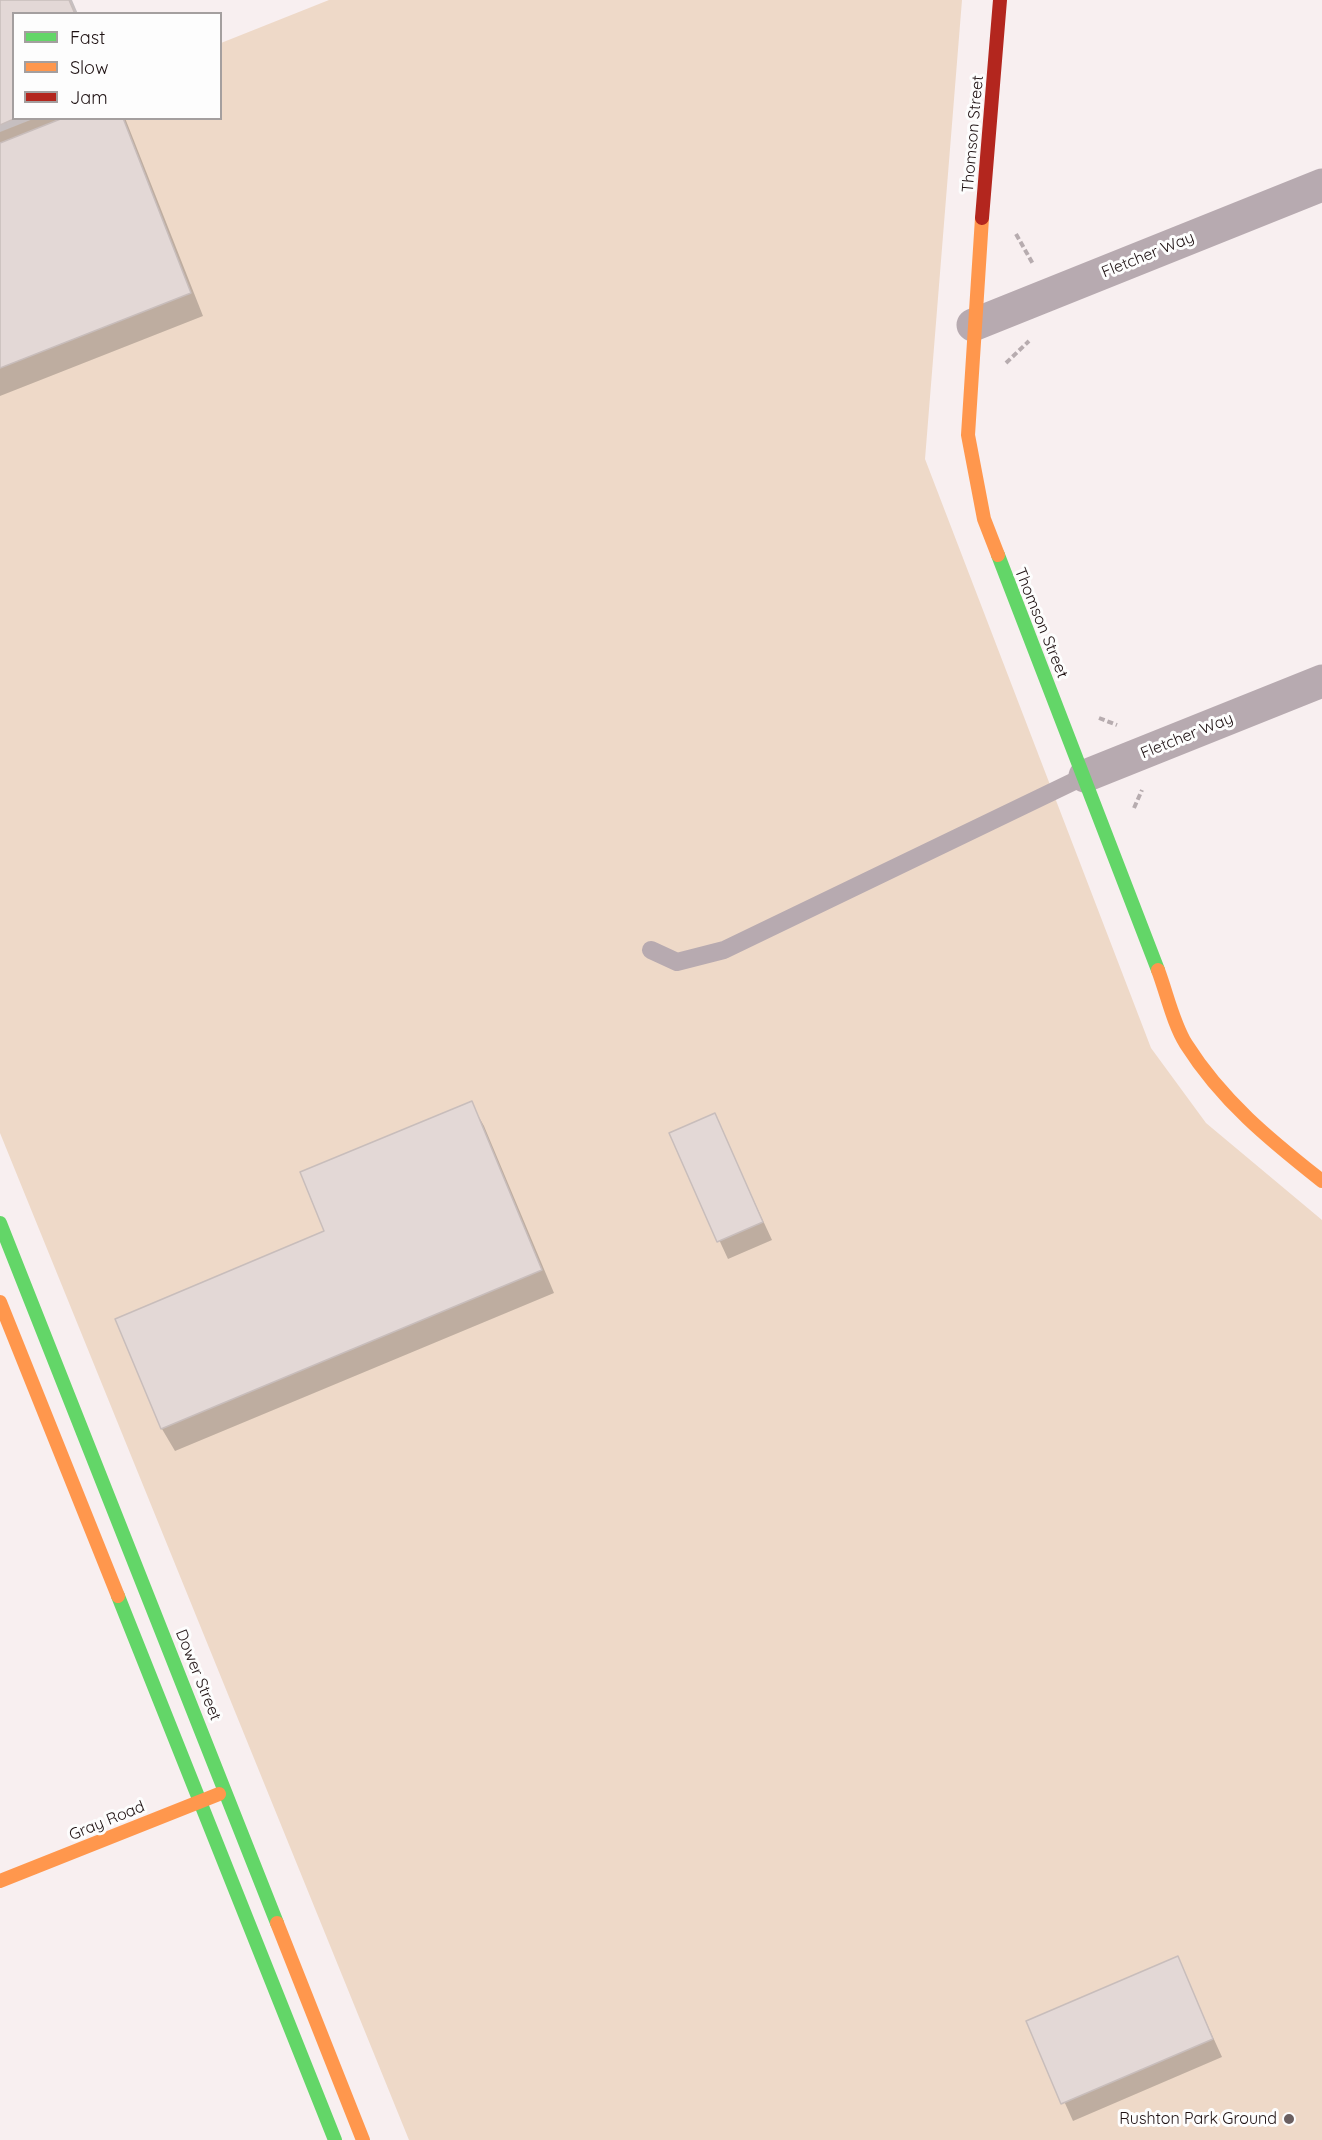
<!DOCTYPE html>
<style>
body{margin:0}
#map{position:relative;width:1322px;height:2140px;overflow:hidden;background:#f8eff0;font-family:Quicksand,sans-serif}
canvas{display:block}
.legend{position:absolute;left:12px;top:12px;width:210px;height:108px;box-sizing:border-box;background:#fdfdfd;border:2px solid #a49f9f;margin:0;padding:8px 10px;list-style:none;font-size:18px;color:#1e1112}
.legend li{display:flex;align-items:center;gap:12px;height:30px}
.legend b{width:30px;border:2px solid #a49f9f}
</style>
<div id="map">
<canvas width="1322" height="2140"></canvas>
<ul class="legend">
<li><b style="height:8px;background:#63d668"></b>Fast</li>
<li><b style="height:8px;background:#ff974d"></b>Slow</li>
<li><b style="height:8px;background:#b3261e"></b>Jam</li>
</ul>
</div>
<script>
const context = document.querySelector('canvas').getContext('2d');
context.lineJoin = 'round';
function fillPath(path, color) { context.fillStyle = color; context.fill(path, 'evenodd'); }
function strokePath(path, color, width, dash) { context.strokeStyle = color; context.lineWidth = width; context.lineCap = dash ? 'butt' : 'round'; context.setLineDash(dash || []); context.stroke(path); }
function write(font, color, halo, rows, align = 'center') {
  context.font = font + ' Quicksand,sans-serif'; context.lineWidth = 6; context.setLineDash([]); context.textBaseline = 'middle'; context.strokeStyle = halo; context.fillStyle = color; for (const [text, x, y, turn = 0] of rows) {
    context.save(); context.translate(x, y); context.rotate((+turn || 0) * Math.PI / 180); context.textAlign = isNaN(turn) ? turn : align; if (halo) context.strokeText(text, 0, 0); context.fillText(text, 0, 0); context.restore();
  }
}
fillPath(new Path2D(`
 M 329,0 L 962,0 L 925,459 L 1151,1048 L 1206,1123 L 1322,1220 L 1322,2140 L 409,2140 L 0,1133 L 0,132 L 33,119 L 220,118 L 221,43 Z`), '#eed9c8');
fillPath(new Path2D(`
 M 0,0 L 72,0 L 78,14 L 14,14 L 14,118 L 125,118 L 203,316 L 0,396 Z
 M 471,1103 L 484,1126 L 554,1293 L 175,1451 L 162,1429 L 326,1232 Z
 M 714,1115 L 772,1240 L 728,1259 L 670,1134 Z
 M 1177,1958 L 1222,2057 L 1073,2121 L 1028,2021 Z`), '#0003');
const building = new Path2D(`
 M 0,0 L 69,0 L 75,14 L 14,14 L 14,118 L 16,118 L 0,125 Z
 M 63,118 L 123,118 L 191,293 L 0,368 L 0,143 Z
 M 472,1101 L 542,1270 L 161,1429 L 115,1319 L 324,1231 L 300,1172 Z
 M 715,1113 L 763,1222 L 717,1242 L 669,1133 Z
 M 1178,1956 L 1213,2039 L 1061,2104 L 1026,2021 Z`);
fillPath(building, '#e3d8d6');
strokePath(building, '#c8bdbb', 1.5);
strokePath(new Path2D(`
 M 1016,234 L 1033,264
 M 1006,363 L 1029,341
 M 1099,718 L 1117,725
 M 1134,808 L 1142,790`), '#b7acaf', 4, [6, 3]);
strokePath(new Path2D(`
 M 651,950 L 677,962 L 724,950 L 1085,776`), '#b7aab0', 18);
strokePath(new Path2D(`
 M 973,325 L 1322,185
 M 1085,776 L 1322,681`), '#b7aab0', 33);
strokePath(new Path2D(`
 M 998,555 L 1158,970
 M 0,1223 L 277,1923
 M 118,1596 L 335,2140`), '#63d668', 14);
strokePath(new Path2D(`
 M 982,218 L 968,435 L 984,519 L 998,555
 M 1158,970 C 1167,994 1173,1023 1186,1044 C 1222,1101 1270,1140 1322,1181
 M 0,1302 L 118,1596
 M 0,1881 L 219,1794
 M 277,1923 L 363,2140`), '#ff974d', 14);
strokePath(new Path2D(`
 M 982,218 L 1000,0`), '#b3261e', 14);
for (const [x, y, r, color] of [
 [1289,2119,6,"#6a5f60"]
]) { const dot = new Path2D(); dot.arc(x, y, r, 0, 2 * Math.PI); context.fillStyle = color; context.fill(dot); strokePath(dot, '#fdfdfd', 2); }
write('16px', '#1e1112', '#fdfdfd', [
 ["Thomson Street",973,134,-85],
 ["Fletcher Way",1148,255,-22],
 ["Thomson Street",1041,623,68],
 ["Fletcher Way",1187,736,-22],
 ["Dower Street",198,1675,68],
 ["Gray Road",107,1821,-22]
]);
write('16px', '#1e1112', '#fdfdfd', [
 ["Rushton Park Ground",1277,2119]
], 'right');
</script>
